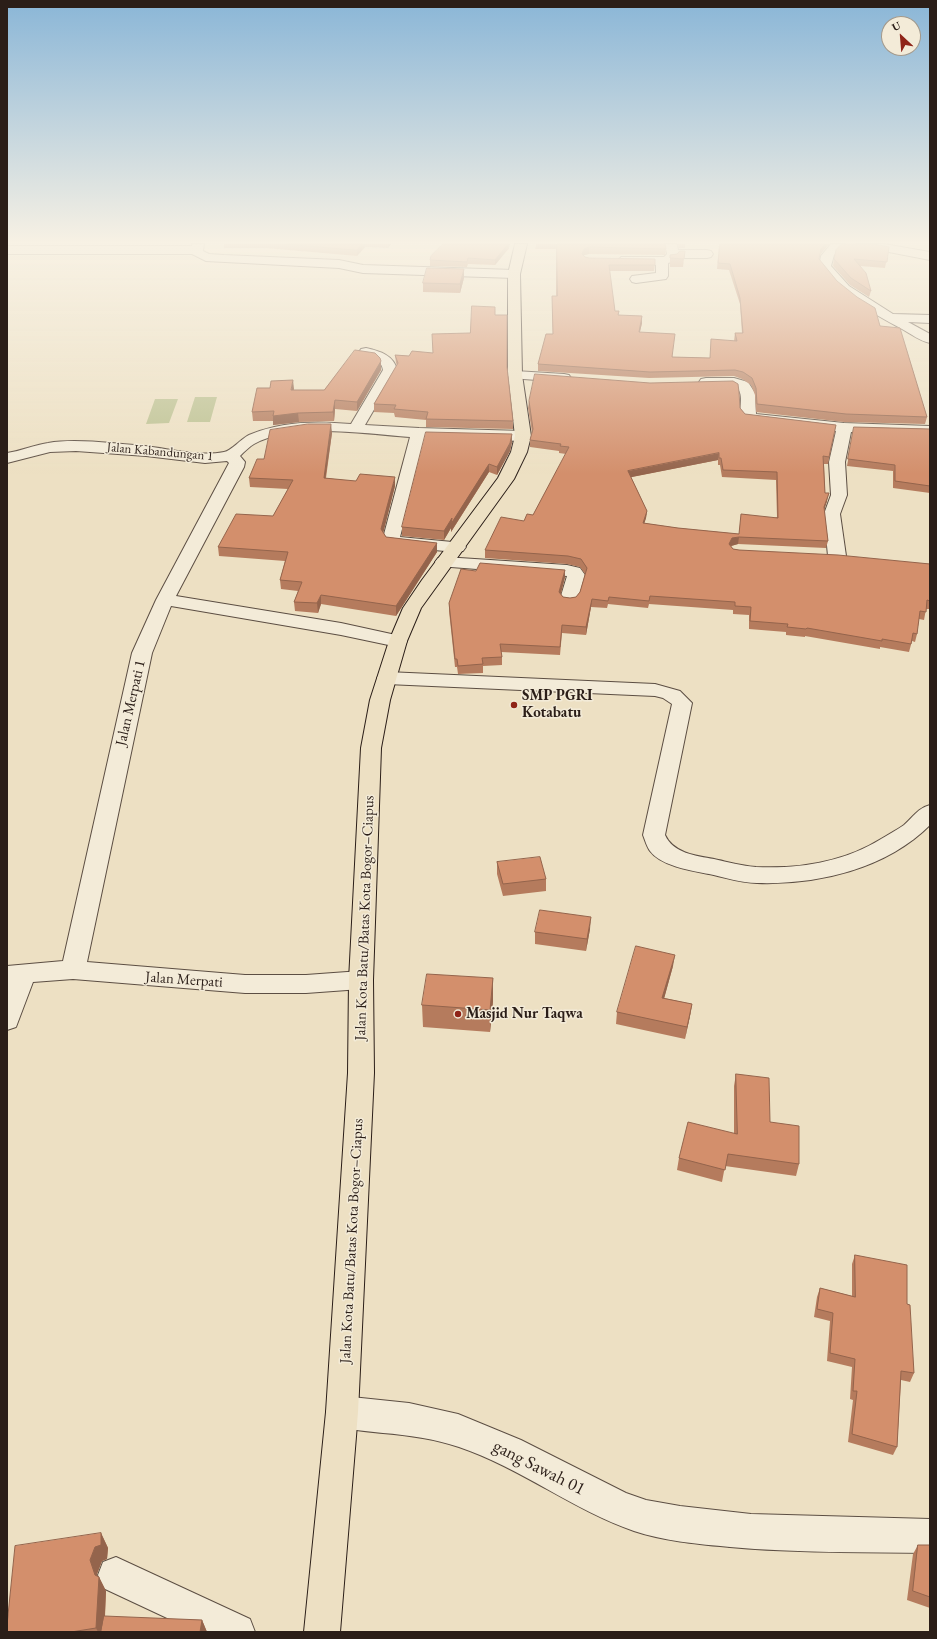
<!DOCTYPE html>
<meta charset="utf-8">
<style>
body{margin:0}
#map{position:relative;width:937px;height:1639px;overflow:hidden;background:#ede0c3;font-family:"EB Garamond",serif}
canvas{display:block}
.frame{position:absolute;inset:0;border:8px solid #2b1e18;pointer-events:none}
.north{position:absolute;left:881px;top:16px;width:40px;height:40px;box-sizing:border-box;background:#f3ebd8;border:1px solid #a3998b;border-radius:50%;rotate:334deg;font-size:11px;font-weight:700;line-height:16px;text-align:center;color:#2b1e18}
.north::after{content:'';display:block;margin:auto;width:14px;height:18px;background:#8f2418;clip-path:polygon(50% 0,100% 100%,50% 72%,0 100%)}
</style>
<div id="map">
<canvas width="937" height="1639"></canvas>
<div class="frame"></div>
<div class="north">U</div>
</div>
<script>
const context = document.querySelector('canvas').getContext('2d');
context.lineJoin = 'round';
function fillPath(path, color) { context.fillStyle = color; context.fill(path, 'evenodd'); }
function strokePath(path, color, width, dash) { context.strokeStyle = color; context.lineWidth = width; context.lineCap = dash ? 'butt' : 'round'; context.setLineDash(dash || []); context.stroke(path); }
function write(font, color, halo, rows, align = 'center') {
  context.font = font + ' "EB Garamond",serif'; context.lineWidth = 3; context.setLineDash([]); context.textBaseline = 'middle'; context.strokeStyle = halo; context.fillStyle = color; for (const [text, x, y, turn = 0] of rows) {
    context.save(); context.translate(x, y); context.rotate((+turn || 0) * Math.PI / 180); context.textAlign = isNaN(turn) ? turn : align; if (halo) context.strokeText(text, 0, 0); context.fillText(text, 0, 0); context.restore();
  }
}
fillPath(new Path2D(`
 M 195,397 L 217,397 L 210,422 L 187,422 Z
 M 155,399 L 178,399 L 169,423 L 146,424 Z`), '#bcc191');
const minor = new Path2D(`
 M 192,244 L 204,244 L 203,251 L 209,254 L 224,255 L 339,260 L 363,265 L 514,270 L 518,271 L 520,274 L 518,277 L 514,278 L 363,273 L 339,268 L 206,261 L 192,254 L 7,254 L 7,246 L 192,246 Z
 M 665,244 L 677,244 L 678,250 L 707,250 L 711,251 L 713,254 L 711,257 L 707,258 L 678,258 L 676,261 L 668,263 L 668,276 L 666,279 L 636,283 L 632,282 L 630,279 L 632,276 L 656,273 L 656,265 L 625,264 L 621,263 L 619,260 L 621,257 L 664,257 L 667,254 Z
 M 831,244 L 845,244 L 834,255 L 831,266 L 849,286 L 893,314 L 930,315 L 930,323 L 908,322 L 930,334 L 930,343 C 920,341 911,334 902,329 C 871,312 840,296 819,266 L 821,256 Z
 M 857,244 L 884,244 L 930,252 L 930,260 L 863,247 Z
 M 366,348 C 379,351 394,355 397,370 L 365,425 L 419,428 L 523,431 L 528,433 L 531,436 L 528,439 L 523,441 L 425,438 L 400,537 L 463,543 L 466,547 L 463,551 L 457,552 L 399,547 L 388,545 L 383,538 L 410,437 C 366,434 293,422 254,444 C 249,447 244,452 240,456 L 245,462 L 244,467 L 176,596 L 341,623 L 405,637 L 407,641 L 405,645 L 398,647 L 341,635 L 171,606 L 152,653 L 87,962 L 245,975 L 306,975 L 361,971 L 370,973 L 373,980 L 370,987 L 361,989 L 306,993 L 245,993 L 73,979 L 33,982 L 16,1027 L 7,1030 L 7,966 L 63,961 L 132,653 L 156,600 L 229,463 L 227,461 L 205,463 L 146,456 L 76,451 L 50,452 L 7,463 L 7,453 C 21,451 34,445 48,443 C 76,438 117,444 145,446 C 171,449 199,457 224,452 C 231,451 241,439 249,435 C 281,421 317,421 351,424 L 383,370 C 381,356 366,361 359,352 L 361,349 Z
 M 515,371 L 564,374 L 569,375 L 571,378 L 569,381 L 564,382 L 510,378 L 508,375 L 510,372 Z
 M 706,378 L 734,378 L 748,382 L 755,393 L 756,414 L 844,423 L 930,426 L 930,434 L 851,432 L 845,462 L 847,495 L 840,514 L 846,556 L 843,560 L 837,561 L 831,560 L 828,556 L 824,514 L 831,495 L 829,462 L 836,431 L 747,421 L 740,415 C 740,405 745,390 733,386 L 701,385 L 699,382 L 701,379 Z
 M 444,557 L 567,565 L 580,568 L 585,575 L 578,599 L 575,603 L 569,604 L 563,603 L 560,599 L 567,576 L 438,566 L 435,562 L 438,558 Z
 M 387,672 L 655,684 L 680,691 L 692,703 L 665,835 C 673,853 696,856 714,859 C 728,862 742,866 756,867 C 799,869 844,862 881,839 C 889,834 897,830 904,825 C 913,817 918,808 930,805 L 930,825 C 886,869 817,885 757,883 C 741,883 724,877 709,874 C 692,871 661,866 650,851 C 647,847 645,840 643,835 L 672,704 L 663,698 L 655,696 L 387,684 L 380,682 L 377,678 L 380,674 Z
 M 342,1396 L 409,1403 L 458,1414 L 521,1440 L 626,1493 L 646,1500 L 680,1506 L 751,1514 L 930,1519 L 930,1553 C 863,1552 796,1553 730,1547 C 698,1544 664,1541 634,1531 C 573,1510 521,1468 459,1447 C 435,1439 408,1435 383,1433 C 365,1431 347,1430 330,1423 L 326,1412 L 330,1401 Z
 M 116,1557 L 250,1619 L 255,1632 L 197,1632 L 103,1588 L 98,1575 L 103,1562 Z`);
const major = new Path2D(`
 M 515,244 L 527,244 L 520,274 L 522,375 L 531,436 L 527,452 L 514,479 L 421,608 L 407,641 L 390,700 L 381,748 L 373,980 L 374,1073 L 358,1412 L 340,1632 L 304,1632 L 326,1412 L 348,1073 L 349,980 L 361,748 L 370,700 L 389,641 L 403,608 L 422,580 L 498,478 L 511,452 L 515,436 L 508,375 L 508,274 Z`);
strokePath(minor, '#5c4e43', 2);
strokePath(major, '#2b1e18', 2);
fillPath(minor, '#f3ebd8');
fillPath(major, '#ede0c3');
fillPath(new Path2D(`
 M 224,244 L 391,244 L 388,248 L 365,247 L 357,256 L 266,248 L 224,248 Z
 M 536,244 L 665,244 L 666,249 L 665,255 L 589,254 L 584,255 L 585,257 L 589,258 L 655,265 L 654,271 L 609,271 L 615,311 L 619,311 L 618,315 L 642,323 L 640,332 L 673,357 L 710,358 L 734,341 L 735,333 L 742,333 L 740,304 L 729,270 L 717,269 L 719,244 L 820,255 L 819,260 L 837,281 L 880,326 L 927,417 L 925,424 L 844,422 L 756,412 L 755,395 L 751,385 L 742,379 L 734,376 L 649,378 L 538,371 L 538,364 L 553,334 L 552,296 L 556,296 L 556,249 L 535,249 Z
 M 678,244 L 685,244 L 685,248 L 679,248 Z
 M 889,247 L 885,268 L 860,266 L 871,291 L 869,297 L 850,285 L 833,266 L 834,259 Z
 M 509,248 L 495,265 L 468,264 L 467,267 L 430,266 L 430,260 Z
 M 685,251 L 683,267 L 670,267 L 670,255 L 677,254 Z
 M 464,278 L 460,293 L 423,292 L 423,283 Z
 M 495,315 L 507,367 L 513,421 L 513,429 L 426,427 L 426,420 L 395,417 L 394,413 L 374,412 L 374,404 L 397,365 L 396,363 L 395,355 L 409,356 L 433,353 L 470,333 Z
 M 381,361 L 381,370 L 357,411 L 335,409 L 334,421 L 299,422 L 273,425 L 273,421 L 253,421 L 252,412 L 294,390 L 324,390 Z
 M 529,401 L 740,408 L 745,414 L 836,425 L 828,464 L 824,464 L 825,493 L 827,501 L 824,509 L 828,541 L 826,548 L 738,544 L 731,546 L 733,549 L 739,550 L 930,564 L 930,604 L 929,609 L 926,609 L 924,620 L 919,619 L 917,634 L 915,642 L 912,641 L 909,652 L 880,647 L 880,649 L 805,636 L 805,637 L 786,635 L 786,632 L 749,629 L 749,615 L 733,614 L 733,610 L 649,604 L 648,608 L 608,604 L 607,608 L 591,607 L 586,635 L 562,633 L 560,655 L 501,652 L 502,657 L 502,665 L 483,666 L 483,673 L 458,674 L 457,667 L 455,667 L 449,611 L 449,603 L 476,571 L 565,577 L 561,594 L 563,597 L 570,598 L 576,597 L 580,592 L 585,574 L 580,567 L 567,564 L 485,558 L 485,550 L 533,515 L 566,454 L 559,453 L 559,451 L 530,447 L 530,440 L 532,432 L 528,408 ZM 718,460 L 718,465 L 720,465 L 722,477 L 776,480 L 777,517 L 739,534 L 678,528 L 644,523 L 646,518 L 647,511 L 631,477 Z
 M 854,427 L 930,429 L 930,493 L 893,488 L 893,471 L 847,466 Z
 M 332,433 L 326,478 L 395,486 L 383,532 L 386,537 L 437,543 L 437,552 L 396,616 L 321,604 L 318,613 L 295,611 L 294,602 L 298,591 L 281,589 L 280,580 L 285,561 L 219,556 L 218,547 L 273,516 L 288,489 L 250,487 L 249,478 L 264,459 Z
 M 512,434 L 512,442 L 510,451 L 497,475 L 489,472 L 451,532 L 451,528 L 444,540 L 402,536 L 402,527 Z
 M 497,862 L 546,879 L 546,891 L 503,896 L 497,874 Z
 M 590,929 L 586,951 L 535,944 L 535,932 Z
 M 673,966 L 664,998 L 692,1004 L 690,1016 L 685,1039 L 616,1024 L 617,1012 Z
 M 493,978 L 493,1001 L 490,1032 L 423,1027 L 422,1005 Z
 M 736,1074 L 770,1122 L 799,1164 L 796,1176 L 725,1166 L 722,1182 L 677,1170 L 679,1158 L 734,1134 L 734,1086 Z
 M 855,1255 L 907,1304 L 914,1373 L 910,1382 L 901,1380 L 897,1447 L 893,1455 L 848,1442 L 853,1400 L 850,1399 L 852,1367 L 827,1361 L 830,1321 L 814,1317 L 817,1297 L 820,1288 L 852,1296 L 852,1264 Z
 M 101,1533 L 108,1548 L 107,1559 L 102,1561 L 97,1574 L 97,1576 L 99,1577 L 106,1591 L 105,1617 L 202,1620 L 207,1632 L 7,1632 Z
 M 918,1545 L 930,1545 L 930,1608 L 907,1600 L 913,1554 Z`), '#b57b5d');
fillPath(new Path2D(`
 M 362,244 L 365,244 L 365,247 L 357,256 L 357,250 Z
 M 388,244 L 391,244 L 388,248 Z
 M 508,244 L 510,244 L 509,248 L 495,265 L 495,260 Z
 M 825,244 L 829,244 L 820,255 L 818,266 L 821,249 Z
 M 589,247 L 589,254 L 584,255 L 582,254 L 584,249 Z
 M 464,269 L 464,278 L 460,293 L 460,284 Z
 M 642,316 L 642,323 L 638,339 L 639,332 Z
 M 381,361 L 381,370 L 357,411 L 357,402 Z
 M 293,380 L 294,389 L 292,399 L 291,390 Z
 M 335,400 L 335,409 L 334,421 L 333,412 Z
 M 298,413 L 299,422 L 273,425 L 273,416 Z
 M 331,424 L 332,433 L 324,487 L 324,478 Z
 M 512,434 L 512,442 L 510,451 L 497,475 L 497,467 Z
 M 719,453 L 718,460 L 627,478 L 628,471 Z
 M 489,464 L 489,472 L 451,532 L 451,528 L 444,540 L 444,531 L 452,518 Z
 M 395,477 L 395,486 L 382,538 L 381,529 Z
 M 829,493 L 827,501 L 823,514 L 824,507 Z
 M 647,511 L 646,518 L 642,531 L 643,523 Z
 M 739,537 L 738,544 L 731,546 L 729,544 L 732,538 Z
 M 437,543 L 437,552 L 396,616 L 396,606 Z
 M 565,570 L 565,577 L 559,600 L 559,592 Z
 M 321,595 L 321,604 L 318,613 L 317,603 Z
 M 592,599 L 591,607 L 586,635 L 586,627 Z
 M 591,917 L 590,929 L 586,951 L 587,939 Z
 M 675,955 L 673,966 L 661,1010 L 662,998 Z
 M 493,978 L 493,1001 L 490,1032 L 490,1010 Z
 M 692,1004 L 690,1016 L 685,1039 L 687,1027 Z
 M 101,1533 L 108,1548 L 107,1559 L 102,1561 L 97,1574 L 99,1581 L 99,1577 L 106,1591 L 104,1632 L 98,1632 L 96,1628 L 95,1575 L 90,1560 Z
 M 202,1620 L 207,1632 L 200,1632 Z`), '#94644c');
const building = new Path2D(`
 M 285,244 L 362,244 L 357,250 Z
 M 443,244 L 508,244 L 495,260 L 468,258 L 467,262 L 430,260 L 431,256 Z
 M 557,244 L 665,244 L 666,249 L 589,247 L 584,249 L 582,254 L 585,257 L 589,258 L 655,259 L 655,265 L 609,265 L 615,311 L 619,311 L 618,315 L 642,316 L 639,332 L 675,334 L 672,357 L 710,358 L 711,339 L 737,341 L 735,333 L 743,333 L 740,298 L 730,264 L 718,263 L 720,244 L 825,244 L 821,249 L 819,259 L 837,281 L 857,297 L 875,308 L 880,326 L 900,328 L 927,417 L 846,414 L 757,404 L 756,388 L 752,378 L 743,372 L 735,370 L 650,372 L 538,364 L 546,334 L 553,334 L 552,296 L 557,296 Z
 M 842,244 L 874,244 L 889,247 L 887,262 L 854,259 L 866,273 L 871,291 L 851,278 L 834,259 L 836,250 Z
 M 680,251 L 685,251 L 684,259 L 670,258 L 670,255 L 677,254 Z
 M 427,268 L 464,269 L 460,284 L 423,283 Z
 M 472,306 L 495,307 L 495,315 L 507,315 L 507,367 L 513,421 L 426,419 L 428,412 L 394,409 L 396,405 L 374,404 L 398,363 L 395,355 L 409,356 L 412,351 L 433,353 L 432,334 L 470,333 Z
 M 355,350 L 375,353 L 380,358 L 381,361 L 357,402 L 335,400 L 333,412 L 298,413 L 273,416 L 274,411 L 252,412 L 257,388 L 270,388 L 271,381 L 293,380 L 291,390 L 324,390 Z
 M 535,374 L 650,383 L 733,381 L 738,384 L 739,392 L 740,408 L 745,414 L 836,425 L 829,457 L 823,456 L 825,493 L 829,493 L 824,507 L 828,541 L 739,537 L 732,538 L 729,544 L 733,549 L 739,550 L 838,555 L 930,564 L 930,601 L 927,600 L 926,612 L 920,611 L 917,634 L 913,633 L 911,644 L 882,639 L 882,641 L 807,628 L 806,629 L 787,627 L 788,624 L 750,621 L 751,607 L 735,606 L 735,602 L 650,596 L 649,601 L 609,597 L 608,601 L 592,599 L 586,627 L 562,625 L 560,647 L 500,644 L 502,657 L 482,658 L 483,664 L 458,666 L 457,659 L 455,659 L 449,603 L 461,569 L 476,571 L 480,563 L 565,570 L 559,592 L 563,597 L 570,598 L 576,597 L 580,592 L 587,568 L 581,559 L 568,556 L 485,550 L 501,517 L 524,521 L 527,514 L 533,515 L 569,447 L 560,446 L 561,444 L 530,440 L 533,429 L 529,401 ZM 719,453 L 719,458 L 721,458 L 723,470 L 777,472 L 778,518 L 741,514 L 739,534 L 678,528 L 643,523 L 647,511 L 628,471 Z
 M 308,424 L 331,424 L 324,478 L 356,481 L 360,474 L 395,477 L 381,529 L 386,537 L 437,543 L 396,606 L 321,595 L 317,603 L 294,602 L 302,582 L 280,580 L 288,552 L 218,547 L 236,514 L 273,516 L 293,480 L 249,478 L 257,459 L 264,459 L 270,430 Z
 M 854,427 L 930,429 L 930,486 L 895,481 L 895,465 L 848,459 Z
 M 426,432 L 512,434 L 510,443 L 497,467 L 489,464 L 451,524 L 452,518 L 444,531 L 402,527 Z
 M 540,857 L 546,879 L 503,884 L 497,862 Z
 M 540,910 L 591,917 L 587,939 L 535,932 Z
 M 636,946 L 675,955 L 662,998 L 692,1004 L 687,1027 L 617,1012 Z
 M 427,974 L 493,978 L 490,1010 L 422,1005 Z
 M 736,1074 L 769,1078 L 770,1122 L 799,1126 L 799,1164 L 728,1154 L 725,1170 L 679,1158 L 688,1122 L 737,1134 Z
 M 855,1255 L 907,1265 L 907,1304 L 910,1305 L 914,1373 L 901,1371 L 897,1447 L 852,1434 L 857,1391 L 853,1391 L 855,1359 L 830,1353 L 833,1313 L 817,1309 L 820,1288 L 855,1297 Z
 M 101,1533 L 101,1545 L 95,1547 L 90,1560 L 95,1575 L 99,1577 L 96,1628 L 71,1632 L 7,1632 L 7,1625 L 15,1546 Z
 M 918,1545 L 930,1545 L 930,1597 L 913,1591 Z
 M 104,1616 L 202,1620 L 200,1632 L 101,1632 Z`);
fillPath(building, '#d38f6c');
strokePath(building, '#94644c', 1);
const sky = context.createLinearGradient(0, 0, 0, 474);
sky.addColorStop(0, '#8ab6d7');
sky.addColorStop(0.51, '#f7f1e4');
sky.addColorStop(1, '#f7f1e400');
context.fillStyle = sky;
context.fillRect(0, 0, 937, 474);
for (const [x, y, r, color] of [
 [514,705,4,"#8f2418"],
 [458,1014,4,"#8f2418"]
]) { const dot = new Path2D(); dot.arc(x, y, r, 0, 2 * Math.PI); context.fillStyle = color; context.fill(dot); strokePath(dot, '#f3ebd8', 1.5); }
write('13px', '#2b1e18', '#f3ebd8', [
 ["Jalan Kabandungan 1",160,452,5]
]);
write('bold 15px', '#2b1e18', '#f3ebd8', [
 ["SMP PGRI",522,696],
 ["Kotabatu",522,713],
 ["Masjid Nur Taqwa",466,1014]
], 'left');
write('15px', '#2b1e18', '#f3ebd8', [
 ["Jalan Merpati 1",131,703,-77],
 ["Jalan Kota Batu/Batas Kota Bogor–Ciapus",365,918,-88],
 ["Jalan Merpati",184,980,4],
 ["Jalan Kota Batu/Batas Kota Bogor–Ciapus",352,1241,-87]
]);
write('18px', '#2b1e18', '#f3ebd8', [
 ["gang Sawah 01",539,1468,27]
]);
</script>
